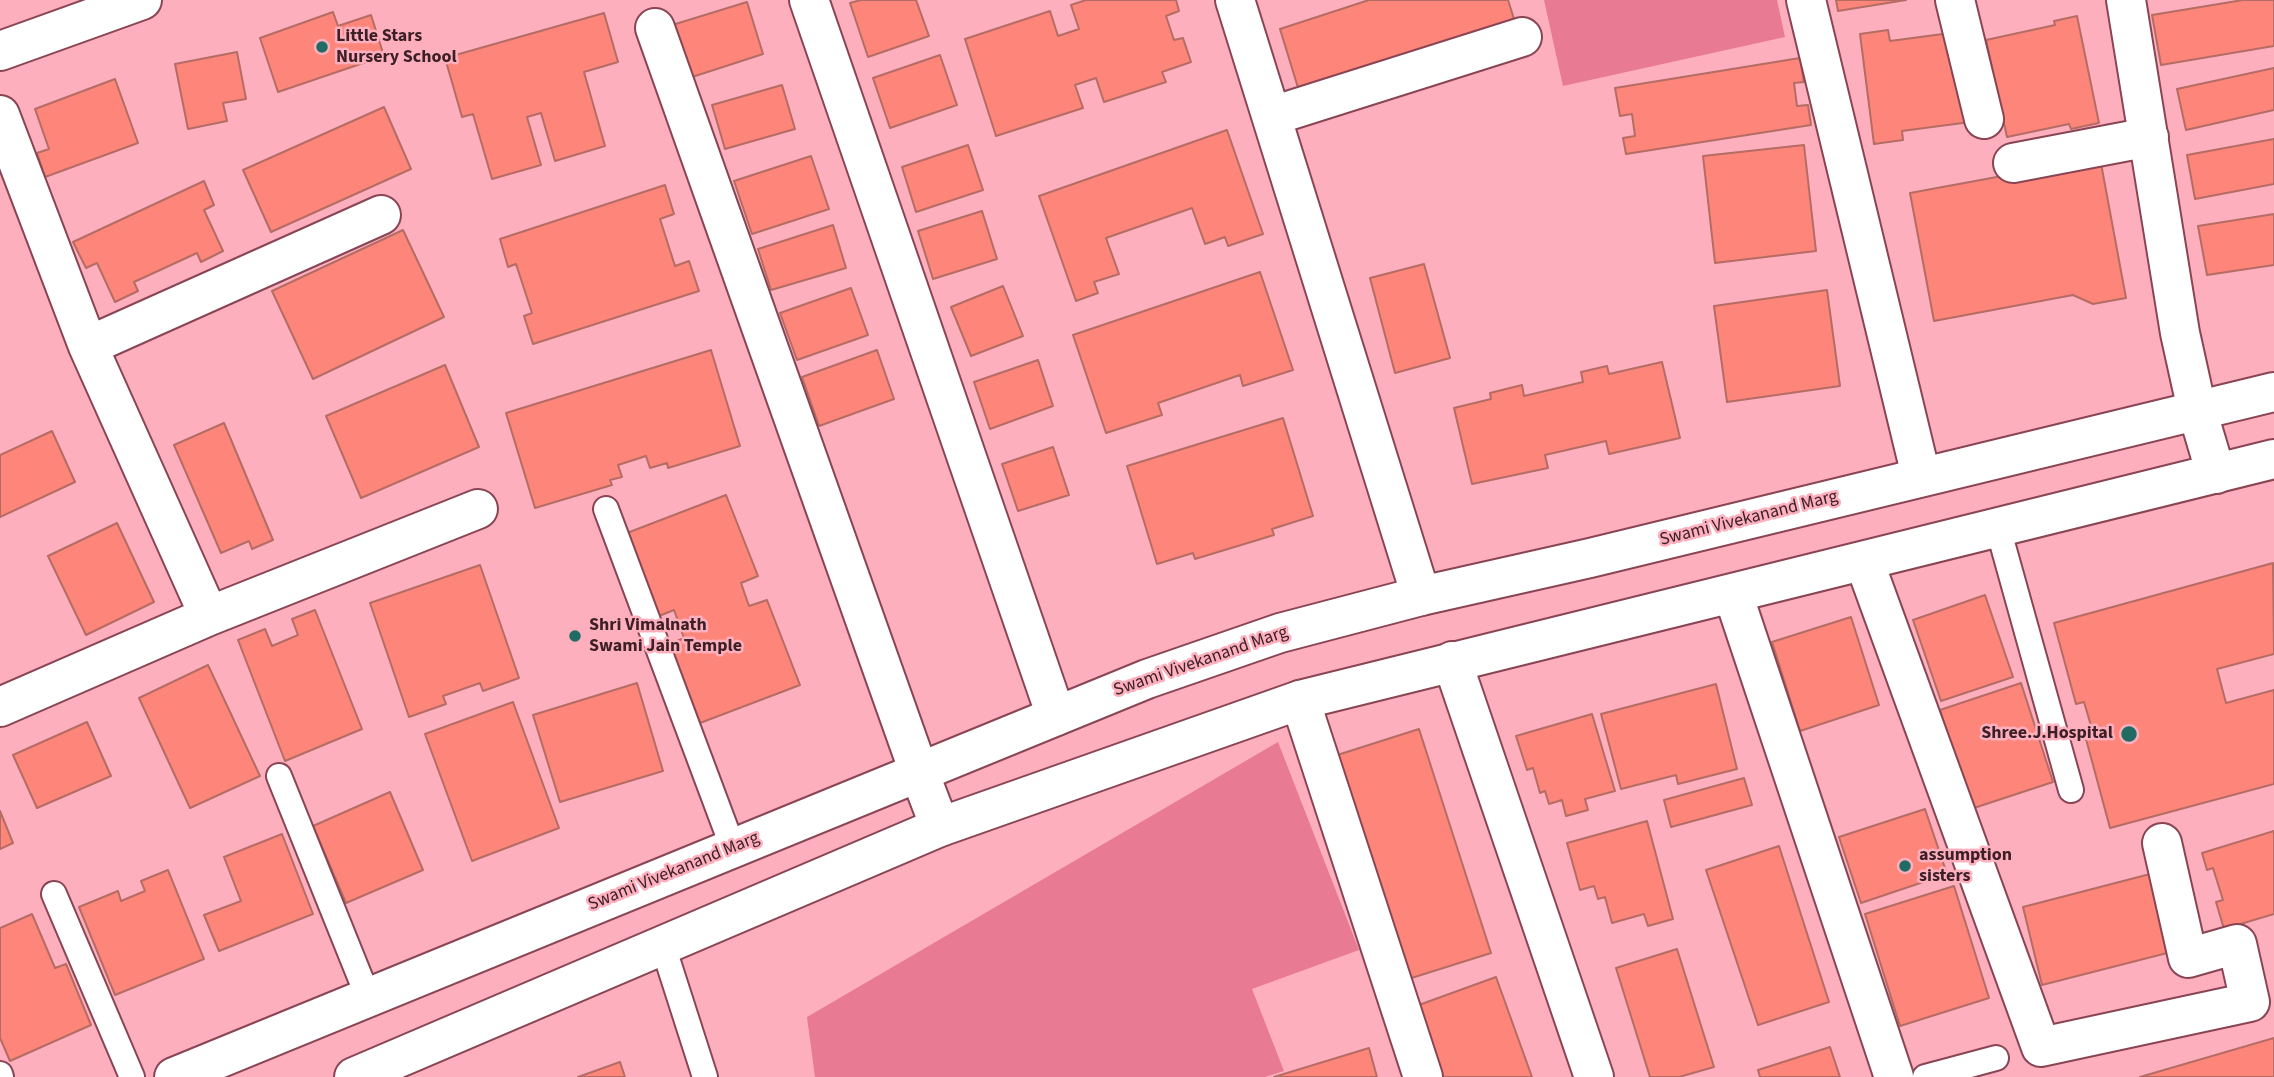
<!DOCTYPE html>
<style>
body{margin:0}
canvas{display:block;background:#feafbe}
</style>
<canvas width="2274" height="1077"></canvas>
<script>
const context = document.querySelector('canvas').getContext('2d');
context.lineJoin = 'round';
function fillPath(path, color) { context.fillStyle = color; context.fill(path, 'evenodd'); }
function strokePath(path, color, width, dash) { context.strokeStyle = color; context.lineWidth = width; context.lineCap = dash ? 'butt' : 'round'; context.setLineDash(dash || []); context.stroke(path); }
function write(font, color, halo, rows, align = 'center') {
  context.font = font + ' "Source Sans 3",sans-serif'; context.lineWidth = 5; context.setLineDash([]); context.textBaseline = 'middle'; context.strokeStyle = halo; context.fillStyle = color; for (const [text, x, y, turn = 0] of rows) {
    context.save(); context.translate(x, y); context.rotate((+turn || 0) * Math.PI / 180); context.textAlign = isNaN(turn) ? turn : align; if (halo) context.strokeText(text, 0, 0); context.fillText(text, 0, 0); context.restore();
  }
}
fillPath(new Path2D(`
 M 1544,0 L 1777,0 L 1785,37 L 1563,86 Z
 M 1278,742 L 1359,950 L 1252,989 L 1284,1071 L 1265,1077 L 815,1077 L 807,1017 Z`), '#e97a93');
const building = new Path2D(`
 M 861,0 L 916,0 L 929,36 L 868,57 L 850,3 Z
 M 1086,0 L 1176,0 L 1179,11 L 1166,16 L 1174,40 L 1183,38 L 1191,62 L 1162,72 L 1166,82 L 1104,102 L 1096,78 L 1075,85 L 1083,108 L 996,136 L 965,39 L 1050,11 L 1058,36 L 1079,29 L 1071,5 Z
 M 1369,0 L 1508,0 L 1515,22 L 1299,91 L 1280,29 Z
 M 1836,0 L 1906,0 L 1838,11 Z
 M 2243,0 L 2274,0 L 2274,46 L 2161,65 L 2152,15 Z
 M 747,2 L 763,54 L 686,79 L 669,26 Z
 M 333,12 L 338,26 L 371,15 L 384,56 L 278,92 L 260,38 Z
 M 604,13 L 618,62 L 584,72 L 605,146 L 555,161 L 541,113 L 527,117 L 541,165 L 492,179 L 473,114 L 462,117 L 445,58 Z
 M 2077,16 L 2099,123 L 2071,129 L 2069,124 L 2007,137 L 1986,40 L 2055,25 L 2054,21 Z
 M 1888,30 L 1890,41 L 1958,32 L 1970,122 L 1902,131 L 1903,140 L 1874,144 L 1860,34 Z
 M 237,52 L 246,99 L 223,103 L 227,121 L 188,129 L 175,64 Z
 M 940,55 L 957,105 L 890,128 L 873,78 Z
 M 1800,58 L 1804,82 L 1794,83 L 1797,106 L 1808,105 L 1811,125 L 1626,154 L 1623,138 L 1635,136 L 1632,114 L 1620,116 L 1615,88 Z
 M 2274,68 L 2274,110 L 2186,130 L 2177,89 Z
 M 115,79 L 138,143 L 45,177 L 37,153 L 49,149 L 35,109 Z
 M 782,85 L 795,129 L 725,149 L 712,105 Z
 M 384,107 L 411,169 L 271,232 L 243,170 Z
 M 1227,130 L 1263,234 L 1228,246 L 1225,237 L 1205,244 L 1192,208 L 1106,238 L 1119,274 L 1094,282 L 1098,293 L 1076,301 L 1039,196 Z
 M 2274,139 L 2274,184 L 2195,199 L 2187,155 Z
 M 968,145 L 983,190 L 916,212 L 902,167 Z
 M 1804,145 L 1816,251 L 1715,263 L 1703,156 Z
 M 811,156 L 829,209 L 752,234 L 734,181 Z
 M 2100,158 L 2126,298 L 2093,304 L 2073,295 L 1934,321 L 1910,193 Z
 M 204,181 L 214,205 L 204,210 L 223,251 L 201,262 L 197,253 L 134,282 L 138,291 L 115,302 L 97,263 L 86,268 L 73,242 Z
 M 665,185 L 674,214 L 660,219 L 675,266 L 689,261 L 699,291 L 533,344 L 524,316 L 532,313 L 516,264 L 508,267 L 500,239 Z
 M 982,211 L 997,259 L 933,279 L 918,231 Z
 M 2274,214 L 2274,265 L 2207,275 L 2198,226 Z
 M 833,225 L 846,268 L 771,290 L 758,249 Z
 M 403,230 L 444,317 L 313,379 L 272,291 Z
 M 1424,264 L 1450,358 L 1395,373 L 1370,278 Z
 M 1260,272 L 1293,370 L 1243,386 L 1240,375 L 1158,403 L 1162,415 L 1106,433 L 1073,335 Z
 M 1003,286 L 1023,336 L 971,356 L 951,307 Z
 M 851,288 L 868,335 L 797,360 L 780,313 Z
 M 1827,290 L 1840,386 L 1727,402 L 1714,306 Z
 M 711,350 L 740,446 L 668,468 L 667,463 L 650,468 L 646,456 L 618,465 L 622,477 L 610,480 L 612,485 L 535,508 L 506,413 Z
 M 877,350 L 894,399 L 819,426 L 802,377 Z
 M 1038,360 L 1053,406 L 990,429 L 974,382 Z
 M 1662,362 L 1680,438 L 1609,454 L 1606,441 L 1545,455 L 1548,468 L 1472,484 L 1454,408 L 1491,399 L 1490,393 L 1522,385 L 1524,396 L 1583,382 L 1581,372 L 1607,366 L 1609,374 Z
 M 445,365 L 479,447 L 361,498 L 326,416 Z
 M 1283,418 L 1313,516 L 1272,529 L 1274,535 L 1195,559 L 1193,553 L 1157,564 L 1127,466 Z
 M 224,423 L 273,540 L 252,549 L 249,541 L 221,553 L 174,445 Z
 M 52,431 L 75,482 L 0,517 L 0,455 Z
 M 1053,447 L 1069,495 L 1018,511 L 1002,464 Z
 M 726,495 L 758,576 L 741,583 L 749,606 L 767,600 L 800,685 L 700,723 L 670,644 L 684,638 L 674,610 L 659,616 L 627,533 Z
 M 117,523 L 154,602 L 86,635 L 48,556 Z
 M 2273,563 L 2274,654 L 2217,669 L 2226,703 L 2274,690 L 2274,784 L 2110,828 L 2086,739 L 2094,736 L 2084,702 L 2076,704 L 2054,623 Z
 M 480,565 L 519,678 L 483,691 L 480,683 L 443,696 L 446,704 L 409,717 L 370,603 Z
 M 1985,595 L 2013,677 L 1941,701 L 1913,620 Z
 M 315,610 L 362,729 L 285,761 L 238,640 L 265,629 L 272,646 L 298,635 L 292,619 Z
 M 1851,617 L 1879,705 L 1800,731 L 1772,642 Z
 M 208,665 L 260,776 L 190,808 L 139,698 Z
 M 637,683 L 663,771 L 560,802 L 533,715 Z
 M 2021,683 L 2053,782 L 1971,809 L 1940,710 Z
 M 1716,684 L 1737,769 L 1678,784 L 1676,775 L 1621,789 L 1601,714 Z
 M 513,702 L 559,828 L 472,861 L 425,734 Z
 M 1592,714 L 1615,791 L 1585,799 L 1588,810 L 1566,816 L 1562,800 L 1549,804 L 1545,791 L 1540,793 L 1533,768 L 1527,770 L 1516,736 Z
 M 87,722 L 111,776 L 37,808 L 13,755 Z
 M 1419,729 L 1491,953 L 1402,981 L 1331,757 Z
 M 1744,778 L 1752,805 L 1671,827 L 1664,800 Z
 M 390,792 L 423,870 L 346,903 L 313,826 Z
 M 1925,809 L 1947,874 L 1861,903 L 1839,837 Z
 M 0,811 L 13,843 L 0,849 Z
 M 1647,821 L 1673,919 L 1648,926 L 1644,914 L 1612,923 L 1605,897 L 1598,899 L 1594,886 L 1580,890 L 1567,843 Z
 M 2274,831 L 2274,914 L 2224,929 L 2216,902 L 2223,900 L 2213,868 L 2207,870 L 2202,853 Z
 M 282,834 L 313,914 L 219,951 L 204,915 L 241,901 L 224,857 Z
 M 1779,846 L 1829,1002 L 1758,1025 L 1706,870 Z
 M 168,870 L 204,959 L 115,995 L 79,907 L 118,891 L 121,901 L 145,891 L 141,881 Z
 M 2154,873 L 2175,951 L 2042,985 L 2023,907 Z
 M 1954,886 L 1989,998 L 1900,1026 L 1865,914 Z
 M 32,914 L 55,968 L 66,964 L 91,1025 L 10,1061 L 0,1038 L 0,928 Z
 M 1677,949 L 1714,1067 L 1679,1077 L 1650,1077 L 1616,968 Z
 M 1496,977 L 1532,1077 L 1442,1077 L 1416,1006 Z
 M 2274,1038 L 2274,1077 L 2140,1077 Z
 M 1830,1047 L 1840,1077 L 1760,1077 L 1758,1070 Z
 M 1369,1048 L 1377,1077 L 1274,1077 Z
 M 620,1062 L 625,1077 L 578,1077 Z`);
fillPath(building, '#fe8579');
strokePath(building, '#b46c64', 2);
const lane = new Path2D(`
 M 606,509 L 733,848
 M 1998,528 L 2071,790
 M 279,776 L 368,997
 M 54,894 L 132,1077
 M 663,946 L 705,1077
 M 0,1074 L 1,1077
 M 1925,1077 L 1996,1058`);
const street = new Path2D(`
 M 809,0 L 1056,716
 M 1235,0 L 1421,596
 M 1806,0 L 1921,476
 M 1955,0 L 1984,119
 M 2126,0 L 2180,333 L 2197,410 L 2216,474
 M 655,28 L 919,772 L 940,827
 M 0,51 L 142,0
 M 0,115 L 88,346 L 209,616
 M 1272,116 L 1522,37
 M 2013,163 L 2149,137
 M 88,346 L 381,215
 M 1864,561 L 2041,1047 L 2250,1002 L 2237,944 L 2188,958 L 2162,843
 M 1733,594 L 1894,1077
 M 1452,661 L 1594,1077
 M 1300,700 L 1423,1077
 M 0,707 L 209,616 L 478,509`);
const secondary = new Path2D(`
 M 174,1077 L 1147,679 L 1280,633 L 1421,596 L 1590,558 L 2274,392
 M 354,1077 L 940,827 L 1300,700 L 2274,459`);
strokePath(lane, '#894554', 28);
strokePath(street, '#894554', 42);
strokePath(secondary, '#894554', 42);
strokePath(lane, '#fff', 24);
strokePath(street, '#fff', 38);
strokePath(secondary, '#fff', 38);
for (const [x, y, r, color] of [
 [322,47,7,"#216b65"],
 [575,636,7,"#216b65"],
 [2129,734,9,"#216b65"],
 [1905,866,7,"#216b65"]
]) { const dot = new Path2D(); dot.arc(x, y, r, 0, 2 * Math.PI); context.fillStyle = color; context.fill(dot); strokePath(dot, '#feafbe', 2.5); }
write('bold 18px', '#3d2026', '#feafbe', [
 ["Little Stars",336,37],
 ["Nursery School",336,58],
 ["Shri Vimalnath",589,626],
 ["Swami Jain Temple",589,647],
 ["Shree.J.Hospital",2113,734,"right"],
 ["assumption",1919,856],
 ["sisters",1919,877]
], 'left');
write('18px', '#3d2026', '#feafbe', [
 ["Swami Vivekanand Marg",1749,519,-14],
 ["Swami Vivekanand Marg",1201,662,-19],
 ["Swami Vivekanand Marg",674,872,-22]
]);
</script>
